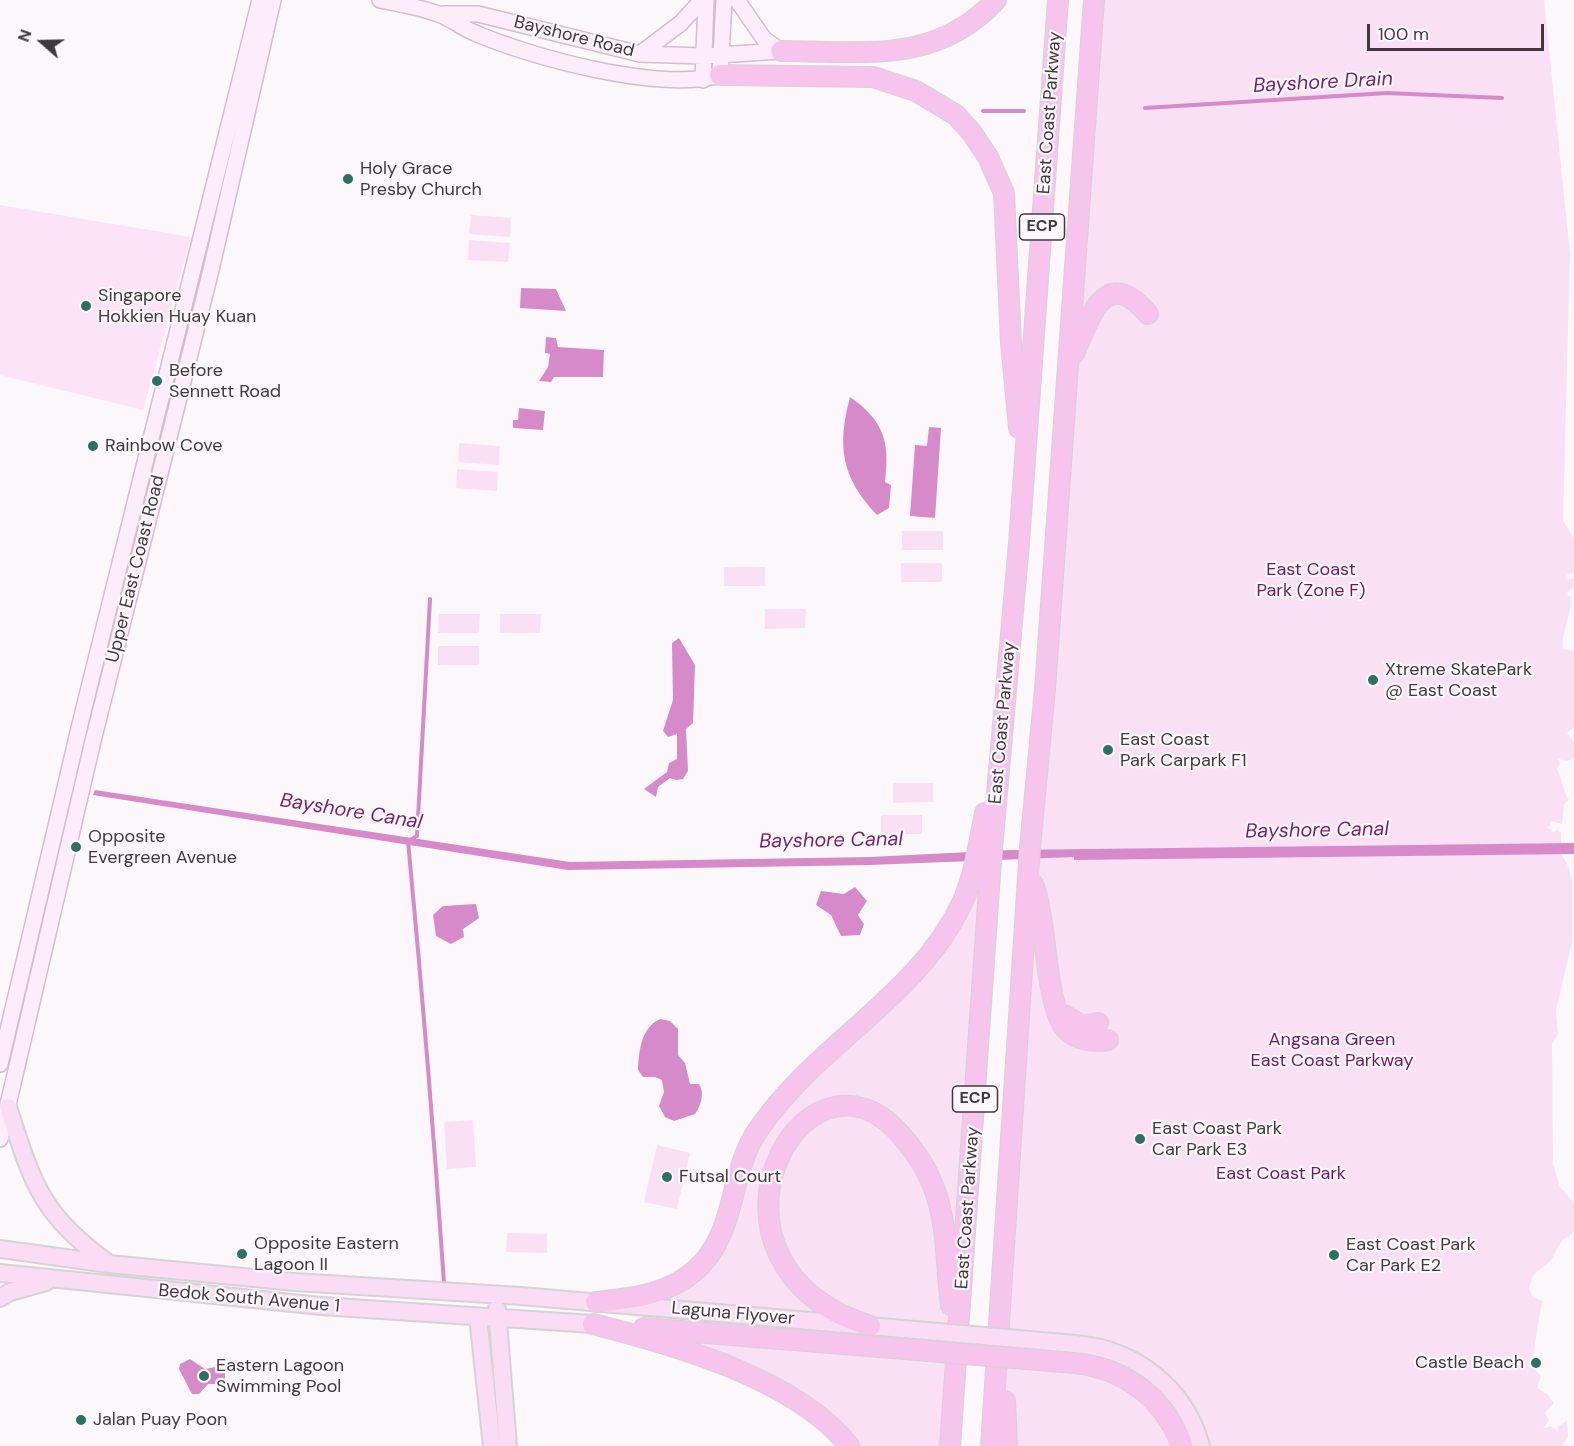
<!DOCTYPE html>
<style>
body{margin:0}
#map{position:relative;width:1574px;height:1446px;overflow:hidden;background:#fcf7fb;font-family:"DM Sans",sans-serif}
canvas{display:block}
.north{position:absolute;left:12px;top:12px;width:60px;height:60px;-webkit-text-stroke:4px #fcf7fb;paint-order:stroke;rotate:290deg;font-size:16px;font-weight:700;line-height:24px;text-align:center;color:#423940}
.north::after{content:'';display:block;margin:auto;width:21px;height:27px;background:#423940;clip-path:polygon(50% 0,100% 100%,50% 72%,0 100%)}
.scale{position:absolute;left:1367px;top:24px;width:177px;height:27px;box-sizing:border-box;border:3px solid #423940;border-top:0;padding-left:8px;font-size:18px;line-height:21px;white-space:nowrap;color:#423940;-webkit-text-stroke:4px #fcf7fb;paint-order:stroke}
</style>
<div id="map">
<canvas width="1574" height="1446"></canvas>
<div class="north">N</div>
<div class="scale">100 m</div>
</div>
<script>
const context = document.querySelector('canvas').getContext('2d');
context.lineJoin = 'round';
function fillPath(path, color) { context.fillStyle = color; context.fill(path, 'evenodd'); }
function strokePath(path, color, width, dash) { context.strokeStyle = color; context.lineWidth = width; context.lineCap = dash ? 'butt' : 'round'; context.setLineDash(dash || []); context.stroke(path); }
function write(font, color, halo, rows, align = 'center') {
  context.font = font + ' "DM Sans",sans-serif'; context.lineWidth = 4.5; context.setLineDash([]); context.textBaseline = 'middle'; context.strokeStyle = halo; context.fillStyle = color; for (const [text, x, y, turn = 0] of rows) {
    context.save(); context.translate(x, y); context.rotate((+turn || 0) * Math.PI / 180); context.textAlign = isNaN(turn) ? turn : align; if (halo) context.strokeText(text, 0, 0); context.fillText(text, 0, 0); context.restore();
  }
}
fillPath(new Path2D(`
 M 0,205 L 191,237 L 143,410 L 0,375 Z`), '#fce3f7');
fillPath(new Path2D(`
 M 1096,0 L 1544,0 L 1570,254 L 1563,520 L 1574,539 L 1574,572 L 1567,575 L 1568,579 L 1574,578 L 1573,587 L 1567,594 L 1571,598 C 1571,619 1562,628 1563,649 L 1573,651 L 1574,655 L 1574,727 L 1567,733 L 1574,742 L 1574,757 L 1568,761 L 1558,759 L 1560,764 L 1557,769 C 1562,778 1563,791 1569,800 L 1564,804 L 1562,824 L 1551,821 L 1550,826 L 1546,827 L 1554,832 L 1556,830 L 1561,832 L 1561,854 L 1567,863 L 1572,880 L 1572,942 L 1556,1010 L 1558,1034 L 1552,1044 L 1553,1164 L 1560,1187 L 1574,1203 L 1574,1230 L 1571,1235 C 1557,1241 1558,1252 1549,1262 C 1536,1275 1535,1267 1529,1289 L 1533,1297 L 1542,1301 L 1532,1362 L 1533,1368 L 1541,1376 L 1537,1388 L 1547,1394 L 1554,1403 L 1545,1413 L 1549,1420 L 1543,1429 L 1551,1426 L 1558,1431 L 1558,1427 L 1567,1420 L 1568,1436 L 1562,1446 L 990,1446 Z
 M 471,215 L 511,218 L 510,237 L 469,234 Z
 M 469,240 L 510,243 L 508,262 L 468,260 Z
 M 459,443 L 500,446 L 499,465 L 458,462 Z
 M 457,469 L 498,472 L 497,491 L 456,488 Z
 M 902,531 L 943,531 L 943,550 L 902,550 Z
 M 901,563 L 942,563 L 942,582 L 901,582 Z
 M 724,567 L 765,567 L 765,586 L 724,586 Z
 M 765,609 L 806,609 L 805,628 L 765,629 Z
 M 439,614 L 480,614 L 479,633 L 438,633 Z
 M 500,614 L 541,614 L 540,633 L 500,633 Z
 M 438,646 L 479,646 L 479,665 L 438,665 Z
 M 1001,732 L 959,1333 L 632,1298 L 702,1264 L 749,1145 L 906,984 L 973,873 Z
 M 893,783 L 933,783 L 933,802 L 893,803 Z
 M 881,815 L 922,815 L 922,834 L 881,834 Z
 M 473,1120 L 476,1167 L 447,1169 L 444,1122 Z
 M 657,1145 L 690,1153 L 677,1209 L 644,1202 Z
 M 507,1233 L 547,1234 L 547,1253 L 506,1252 Z
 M 642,1336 L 957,1352 L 950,1446 L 850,1446 L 813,1413 Z`), '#fae0f4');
fillPath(new Path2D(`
 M 521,288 L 556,289 L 566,311 L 520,308 Z
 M 546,337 L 556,338 L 558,347 L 604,350 L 603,377 L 554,377 L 551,382 L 539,381 L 548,367 L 550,354 L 545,353 Z
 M 850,397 C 884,421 890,441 885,482 L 891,485 L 889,508 L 877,515 C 841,477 837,446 850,397 Z
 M 519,408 L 545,411 L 543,430 L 513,428 L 513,420 L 518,420 Z
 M 929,427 L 941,428 L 935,518 L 910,516 L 915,445 L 927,446 Z
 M 679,638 L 695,665 L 693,723 L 686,729 L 688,771 L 683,779 L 676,780 L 670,778 L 658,787 L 656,797 L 644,789 L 667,772 L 669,763 L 677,759 L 677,734 L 668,737 L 663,731 L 673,700 L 672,643 Z
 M 95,790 L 570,862 L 870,857 L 1010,850 L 1574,843 L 1574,854 L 1074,860 L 1074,857 L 870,865 L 568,870 L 93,795 Z
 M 855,887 L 867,901 L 858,915 L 864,924 L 860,935 L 841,936 L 831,915 L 816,905 L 821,891 L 844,894 Z
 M 476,904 L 479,918 L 463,929 L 464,937 L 451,944 L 436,936 L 433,915 L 443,906 Z
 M 660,1019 L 670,1021 L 678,1029 L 678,1055 L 685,1063 L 690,1084 L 699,1084 C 705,1093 701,1105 695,1114 L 674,1121 L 665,1117 L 659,1106 L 664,1092 L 662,1080 L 655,1077 L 643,1077 L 638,1070 C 639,1054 640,1028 660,1019 Z
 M 190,1359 L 205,1369 L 221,1366 L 225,1371 L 225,1379 L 221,1384 L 208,1384 L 199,1394 L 192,1394 L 179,1369 L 180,1364 Z`), '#d68ac9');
strokePath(new Path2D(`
 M 1145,108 L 1387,93 L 1502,98
 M 983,111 L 1024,111
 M 430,599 L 417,836 L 408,841 C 422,988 434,1135 444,1283`), '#d68ac9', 4);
const secondary = new Path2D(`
 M 380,0 C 400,4 420,7 438,14 C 451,18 462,28 475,33 C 533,58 659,92 720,75 L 724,0
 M 737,0 L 764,39 L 781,51
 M 443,14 L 478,14 L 640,54 L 703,56 L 781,51
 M 640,54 L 681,23 L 702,0
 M 703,80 L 706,0
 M 0,1064 L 81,720 L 260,0
 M 0,1139 L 93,741 L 211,270 L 273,0`);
const primary = new Path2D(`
 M 8,1107 C 33,1184 40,1213 108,1263
 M 0,1249 L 109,1264 L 295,1282 L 521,1296 L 950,1333
 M 0,1273 L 321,1306 L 593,1324
 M 0,1298 L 10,1292 L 46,1282
 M 497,1309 L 508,1446
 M 478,1317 L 492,1446
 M 1075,1344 C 1135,1349 1185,1387 1201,1446`);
const highway = new Path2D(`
 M 781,51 C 862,51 936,65 996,0
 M 720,75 L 873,77 L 916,91 L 956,115 L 972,133 L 988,157 L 1004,193 L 1011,343 L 1019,428
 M 1074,354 C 1090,317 1105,264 1148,314
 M 1033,884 C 1047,919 1045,1003 1065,1028 C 1076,1041 1093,1042 1108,1040
 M 1064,1015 L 1083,1026 L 1098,1023
 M 596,1302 C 633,1298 668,1295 697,1269 C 738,1230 728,1174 758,1130 C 816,1044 919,997 963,901 C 975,873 979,842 985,813
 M 593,1324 C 672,1344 797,1379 849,1446
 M 870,1326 C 675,1264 803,1023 901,1135 C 917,1153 930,1174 937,1197 C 948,1232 946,1269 951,1305
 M 644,1328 L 868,1346
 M 1074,1363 C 1124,1368 1164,1398 1182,1446
 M 1005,1401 L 1007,1446
 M 950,1446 L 991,861 L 1019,543 L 1058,0
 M 991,1446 L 1030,847 L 1045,689 L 1094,0`);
strokePath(secondary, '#d4bdcf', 18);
strokePath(primary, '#d5d3d5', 20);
strokePath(highway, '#d5d3d5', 22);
strokePath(secondary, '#fdedfa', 15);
strokePath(primary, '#fadcf4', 16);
strokePath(highway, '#f7c4ed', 20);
const primaryBridge = new Path2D(`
 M 950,1333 L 1075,1344`);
const highwayBridge = new Path2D(`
 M 868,1346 L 1074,1363`);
strokePath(primaryBridge, '#d5d3d5', 20, []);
strokePath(highwayBridge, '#d5d3d5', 22, []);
strokePath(primaryBridge, '#fadcf4', 16);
strokePath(highwayBridge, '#f7c4ed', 20);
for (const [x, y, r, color] of [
 [348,179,6,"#2c7166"],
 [86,306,6,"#2c7166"],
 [157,381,6,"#2c7166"],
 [93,446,6,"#2c7166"],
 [1373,680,6,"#2c7166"],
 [1108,750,6,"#2c7166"],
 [76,847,6,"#2c7166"],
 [1140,1139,6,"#2c7166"],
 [667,1177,6,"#2c7166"],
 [242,1254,6,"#2c7166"],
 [1334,1255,6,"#2c7166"],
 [1536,1363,6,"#2c7166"],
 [204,1376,6,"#2c7166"],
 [81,1420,6,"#2c7166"]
]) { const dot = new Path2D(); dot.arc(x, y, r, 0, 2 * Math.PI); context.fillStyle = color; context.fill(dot); strokePath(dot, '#fcf7fb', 2); }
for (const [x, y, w] of [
 [1042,227,45],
 [975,1099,45]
]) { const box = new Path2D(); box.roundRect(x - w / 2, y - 13, w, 26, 4.5); context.fillStyle = '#fcf7fb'; context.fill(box); strokePath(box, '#423940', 1.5); }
write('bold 16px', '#423940', null, [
 ["ECP",1042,227],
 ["ECP",975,1099]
]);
write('18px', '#423940', '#fcf7fb', [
 ["Bayshore Road",574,37,14],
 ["East Coast Parkway",1050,113,-86],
 ["Upper East Coast Road",136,569,-76],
 ["East Coast Parkway",1003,723,-85],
 ["East Coast Parkway",968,1208,-86],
 ["Bedok South Avenue 1",249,1299,5],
 ["Laguna Flyover",733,1314,5]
]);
write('18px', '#423940', '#fcf7fb', [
 ["Holy Grace",360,169],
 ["Presby Church",360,190],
 ["Singapore",98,296],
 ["Hokkien Huay Kuan",98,317],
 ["Before",169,371],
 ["Sennett Road",169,392],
 ["Rainbow Cove",105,446],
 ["Xtreme SkatePark",1385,670],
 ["@ East Coast",1385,691],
 ["East Coast",1120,740],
 ["Park Carpark F1",1120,761],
 ["Opposite",88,837],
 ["Evergreen Avenue",88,858],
 ["East Coast Park",1152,1129],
 ["Car Park E3",1152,1150],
 ["Futsal Court",679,1177],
 ["Opposite Eastern",254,1244],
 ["Lagoon II",254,1265],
 ["East Coast Park",1346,1245],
 ["Car Park E2",1346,1266],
 ["Castle Beach",1524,1363,"right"],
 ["Eastern Lagoon",216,1366],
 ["Swimming Pool",216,1387],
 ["Jalan Puay Poon",93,1420]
], 'left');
write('18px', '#711767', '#fcf7fb', [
 ["East Coast",1311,570],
 ["Park (Zone F)",1311,591],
 ["Angsana Green",1332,1040],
 ["East Coast Parkway",1332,1061],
 ["East Coast Park",1281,1174]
]);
write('italic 20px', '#771e6d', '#fcf7fb', [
 ["Bayshore Drain",1323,83,-3],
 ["Bayshore Canal",351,812,9],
 ["Bayshore Canal",1317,831,-1],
 ["Bayshore Canal",831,841,-1]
]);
</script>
